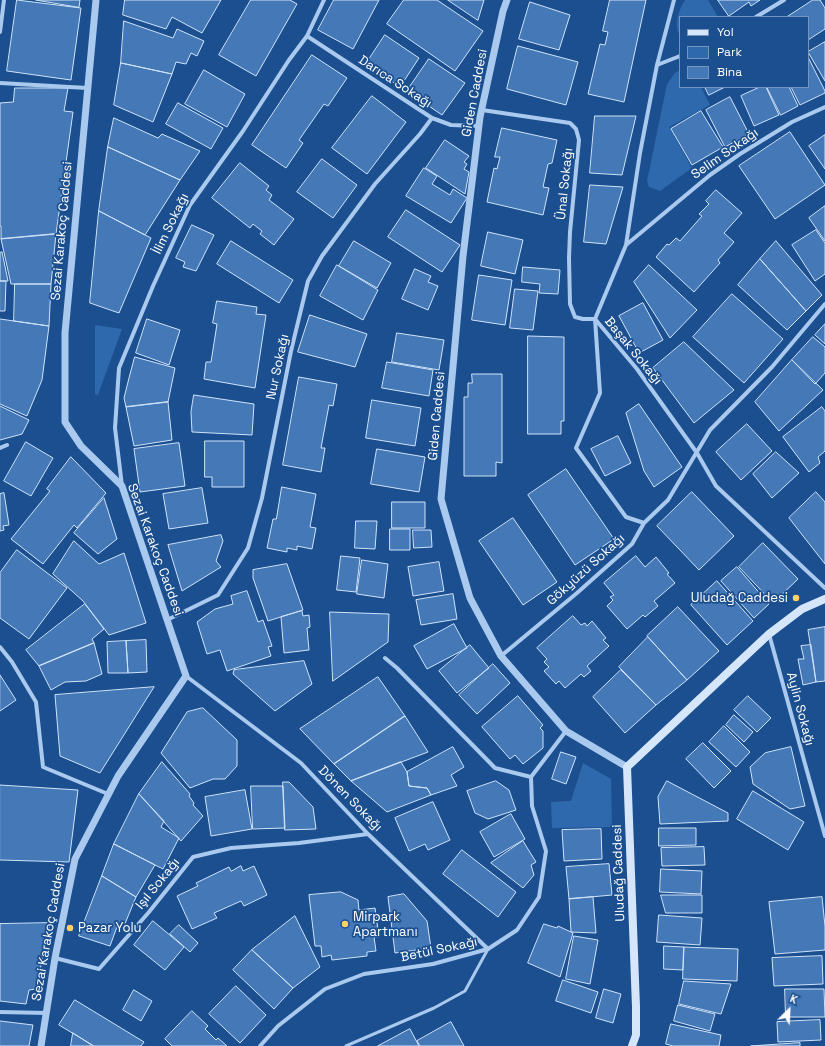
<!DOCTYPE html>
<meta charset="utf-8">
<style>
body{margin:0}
#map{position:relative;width:825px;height:1046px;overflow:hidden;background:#1b4f8f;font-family:"Space Grotesk",sans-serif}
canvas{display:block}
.legend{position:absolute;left:679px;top:16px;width:130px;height:72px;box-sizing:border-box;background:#1b4f8f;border:1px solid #7695bc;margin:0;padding:5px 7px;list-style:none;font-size:12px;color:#fff}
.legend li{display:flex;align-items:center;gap:8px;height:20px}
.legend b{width:20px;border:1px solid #7695bc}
.north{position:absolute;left:769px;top:990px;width:40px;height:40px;-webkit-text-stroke:3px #1b4f8f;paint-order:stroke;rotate:24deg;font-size:11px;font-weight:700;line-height:16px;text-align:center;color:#fff}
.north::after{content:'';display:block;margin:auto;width:14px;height:18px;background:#fff;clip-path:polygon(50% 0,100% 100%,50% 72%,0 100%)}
</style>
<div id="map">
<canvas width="825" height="1046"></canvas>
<ul class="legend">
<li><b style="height:5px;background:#d6e6fa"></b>Yol</li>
<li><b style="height:11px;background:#2e69ad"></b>Park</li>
<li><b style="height:11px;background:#4478b7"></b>Bina</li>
</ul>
<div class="north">K</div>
</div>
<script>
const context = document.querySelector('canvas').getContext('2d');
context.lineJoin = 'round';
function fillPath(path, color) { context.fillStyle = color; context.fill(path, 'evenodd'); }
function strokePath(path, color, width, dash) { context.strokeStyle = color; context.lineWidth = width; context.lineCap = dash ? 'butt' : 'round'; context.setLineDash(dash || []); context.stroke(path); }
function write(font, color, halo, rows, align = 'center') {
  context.font = font + ' "Space Grotesk",sans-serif'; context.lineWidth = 3.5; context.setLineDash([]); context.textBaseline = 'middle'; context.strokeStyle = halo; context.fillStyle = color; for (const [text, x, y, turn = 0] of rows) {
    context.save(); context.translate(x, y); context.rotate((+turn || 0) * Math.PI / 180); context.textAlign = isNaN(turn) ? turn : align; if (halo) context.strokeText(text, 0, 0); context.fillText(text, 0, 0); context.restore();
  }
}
fillPath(new Path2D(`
 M 685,0 L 708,0 L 718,17 L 680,17 L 680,35 C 673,26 679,9 685,0 Z
 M 680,70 L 680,87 L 701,87 L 710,105 L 669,127 L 692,168 L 660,191 L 649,187 L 647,181 L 667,84 L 675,73 Z
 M 95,325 L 122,329 L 98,395 L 95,394 Z
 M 583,763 L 611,779 L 612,827 L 552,828 L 551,802 L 571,801 Z`), '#2e69ad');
const building = new Path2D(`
 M 17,0 L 81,8 L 71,80 L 7,71 Z
 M 36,0 L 80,0 L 79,7 Z
 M 125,0 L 221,0 L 202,33 L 172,17 L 166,29 L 123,15 Z
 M 251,0 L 290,0 L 297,4 L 256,76 L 219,55 Z
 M 334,0 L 379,0 L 353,49 L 318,30 Z
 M 404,0 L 437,0 L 483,31 L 455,71 L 387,24 Z
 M 448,0 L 484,0 L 478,20 Z
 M 610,0 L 646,0 L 624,102 L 588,94 L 600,44 L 605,45 L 608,32 L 603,31 Z
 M 718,0 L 760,0 L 751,6 L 749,2 L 729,16 Z
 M 813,0 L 820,0 L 825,8 L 825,29 L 808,40 L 808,17 L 787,17 Z
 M 530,2 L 570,15 L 559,50 L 519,39 Z
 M 124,21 L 173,38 L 177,29 L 204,41 L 197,56 L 191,53 L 186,64 L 176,62 L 172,74 L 121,63 Z
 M 385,35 L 419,58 L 400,87 L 366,64 Z
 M 825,42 L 825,81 L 808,52 Z
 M 518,46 L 578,62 L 566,105 L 507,89 Z
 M 312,55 L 347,78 L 328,106 L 324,104 L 299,140 L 303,143 L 286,168 L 252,145 Z
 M 808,57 L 825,91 L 825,93 L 800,105 L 791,87 L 808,87 Z
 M 429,59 L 465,83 L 442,115 L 407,91 Z
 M 121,63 L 172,74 L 153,122 L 114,105 Z
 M 204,70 L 245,94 L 227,127 L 185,104 Z
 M 705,87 L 725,87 L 709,95 Z
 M 760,87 L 766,87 L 779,115 L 754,126 L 741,96 Z
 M 767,87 L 789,87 L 798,106 L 781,115 Z
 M 15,88 L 68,88 L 64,111 L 73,112 L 56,234 L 1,239 L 1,226 L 0,226 L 0,103 L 13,102 Z
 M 372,96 L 406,122 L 367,174 L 332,148 Z
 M 730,97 L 749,134 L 725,147 L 706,110 Z
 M 178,103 L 223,128 L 211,149 L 166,124 Z
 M 701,111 L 723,147 L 692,165 L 671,129 Z
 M 595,116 L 636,116 L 622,175 L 590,173 Z
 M 114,118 L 158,138 L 162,134 L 200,151 L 180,180 L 108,147 Z
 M 502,128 L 557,140 L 552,163 L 548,164 L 543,187 L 549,188 L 543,215 L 487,202 L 494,168 L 497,169 L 500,157 L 495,157 Z
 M 790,132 L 825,185 L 775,219 L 739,166 Z
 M 825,135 L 825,169 L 809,146 Z
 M 445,140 L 469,156 L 464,162 L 467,164 L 464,169 L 469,172 L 465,194 L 426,168 Z
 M 108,147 L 180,180 L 145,235 L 99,211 Z
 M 322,159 L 357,185 L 333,218 L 297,192 Z
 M 240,163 L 269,186 L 266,190 L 272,195 L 269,200 L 294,219 L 274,245 L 260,234 L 262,231 L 253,224 L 250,228 L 212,198 Z
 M 424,168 L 437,176 L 432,184 L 450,195 L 453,189 L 467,198 L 451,223 L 406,196 Z
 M 590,185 L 623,187 L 606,244 L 584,242 Z
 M 716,190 L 742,213 L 724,233 L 734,242 L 718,260 L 720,263 L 694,292 L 656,257 L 667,244 L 669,245 L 676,238 L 680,241 L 702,216 L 699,214 L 709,204 L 706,201 Z
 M 825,206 L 825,241 L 809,218 Z
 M 406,210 L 460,245 L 442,272 L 388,237 Z
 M 99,211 L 151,238 L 119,313 L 90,303 Z
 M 192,225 L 214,235 L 196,271 L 183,267 L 185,262 L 176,258 Z
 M 816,230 L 825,243 L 825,274 L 815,281 L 792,245 Z
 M 488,232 L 523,240 L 515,274 L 481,266 Z
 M 56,234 L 51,284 L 11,284 L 1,239 Z
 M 231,241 L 293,280 L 279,303 L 217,264 Z
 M 354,241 L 391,263 L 377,288 L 339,266 Z
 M 776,241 L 822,295 L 806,311 L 760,259 Z
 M 2,252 L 8,281 L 0,281 L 0,253 Z
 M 760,259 L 806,311 L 787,330 L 738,285 Z
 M 337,265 L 378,290 L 363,320 L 320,296 Z
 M 649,265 L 697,310 L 670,338 L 634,282 Z
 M 523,267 L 560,270 L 558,294 L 539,293 L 540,284 L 522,282 Z
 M 415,269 L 431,276 L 428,282 L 438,286 L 428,310 L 402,299 Z
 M 479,275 L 512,280 L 505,325 L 472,320 Z
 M 0,281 L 6,281 L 5,311 L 0,311 Z
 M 15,284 L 51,284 L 49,326 L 14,321 Z
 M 515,289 L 538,291 L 533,330 L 510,328 Z
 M 732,294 L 783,339 L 744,383 L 693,337 Z
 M 217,301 L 257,307 L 256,314 L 266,315 L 255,388 L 204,379 L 206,362 L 211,362 L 217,324 L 213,323 Z
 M 643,303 L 663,340 L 639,353 L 619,316 Z
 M 310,315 L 367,334 L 355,367 L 298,352 Z
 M 0,319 L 49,326 L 42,380 L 27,416 L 0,404 Z
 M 147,319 L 180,330 L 169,365 L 136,353 Z
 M 825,324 L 825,344 L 815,335 Z
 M 397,333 L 444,340 L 439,370 L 392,362 Z
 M 528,336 L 564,337 L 564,421 L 561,421 L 561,434 L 528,434 Z
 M 813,337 L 825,347 L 825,373 L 815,384 L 792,360 Z
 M 684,342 L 734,390 L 694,423 L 653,368 Z
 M 135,357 L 175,368 L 168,402 L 126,407 L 124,398 L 129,378 Z
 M 792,360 L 823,390 L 779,431 L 755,402 Z
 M 387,362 L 433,370 L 429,396 L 382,388 Z
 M 472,374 L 502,374 L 502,463 L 496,462 L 496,476 L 464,476 L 464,397 L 468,397 L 468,383 L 472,383 Z
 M 299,377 L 337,384 L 333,406 L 329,405 L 321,448 L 325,448 L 321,472 L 283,465 Z
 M 194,395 L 254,404 L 252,435 L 192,432 L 191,412 Z
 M 372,400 L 421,408 L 415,446 L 366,438 Z
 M 168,402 L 172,440 L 134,446 L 126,407 Z
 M 639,404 L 682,467 L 654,487 L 644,471 L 626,413 Z
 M 0,406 L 29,420 L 22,434 L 0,440 Z
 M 822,407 L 825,411 L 825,451 L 818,457 L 820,463 L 809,472 L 783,437 Z
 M 747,424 L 772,451 L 741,480 L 716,452 Z
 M 618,436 L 631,463 L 605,476 L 591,449 Z
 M 205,441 L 244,441 L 244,487 L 212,487 L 212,477 L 205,477 Z
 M 26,442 L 53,458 L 31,496 L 4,481 Z
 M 179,443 L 185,486 L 140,492 L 134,449 Z
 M 377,449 L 425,457 L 419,492 L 371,484 Z
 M 776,452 L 799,473 L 772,498 L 753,474 Z
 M 71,457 L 106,493 L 77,528 L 74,525 L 43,564 L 11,539 L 50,491 L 47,489 Z
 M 566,469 L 614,539 L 575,565 L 528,495 Z
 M 282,487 L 316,494 L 310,527 L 316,528 L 312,549 L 297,546 L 297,550 L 287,548 L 287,552 L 267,548 L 273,519 L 276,519 Z
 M 202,488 L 208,523 L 169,529 L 163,494 Z
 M 692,492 L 734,536 L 699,570 L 657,526 Z
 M 816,492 L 825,502 L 825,564 L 789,518 Z
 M 4,493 L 9,525 L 3,526 L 4,530 L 0,531 L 0,494 Z
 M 104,498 L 117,539 L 98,554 L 74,533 Z
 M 392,502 L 425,502 L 425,528 L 392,528 Z
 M 513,518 L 557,582 L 523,605 L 479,541 Z
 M 356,521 L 377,521 L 375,549 L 355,548 Z
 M 390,529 L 410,529 L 410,550 L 390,550 Z
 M 413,530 L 431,530 L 432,547 L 414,548 Z
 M 221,535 L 223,541 L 216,561 L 221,567 L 182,591 L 168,545 Z
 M 74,541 L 99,564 L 124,553 L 146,623 L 109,635 L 83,601 L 53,574 Z
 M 763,543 L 798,579 L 773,603 L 739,567 Z
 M 17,550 L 67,588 L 29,639 L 0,618 L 0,573 Z
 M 341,556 L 360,558 L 356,592 L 337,590 Z
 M 636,556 L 645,567 L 656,557 L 669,573 L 667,574 L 675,583 L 654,601 L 658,606 L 645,617 L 643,615 L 627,629 L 607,606 L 613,600 L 610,597 L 614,595 L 604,583 Z
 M 362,560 L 388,564 L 384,598 L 357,594 Z
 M 439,562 L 444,591 L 413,596 L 408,567 Z
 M 287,564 L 303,610 L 268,621 L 253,578 L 253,570 Z
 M 737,567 L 769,604 L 754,618 L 721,581 Z
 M 717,581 L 753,621 L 727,645 L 691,605 Z
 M 247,591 L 258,622 L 263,620 L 272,646 L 268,647 L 271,656 L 227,671 L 220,650 L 207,654 L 197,622 L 215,609 L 233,604 L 231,596 Z
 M 453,594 L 457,619 L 421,625 L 416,600 Z
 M 85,604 L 104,629 L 92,639 L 94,643 L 39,666 L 26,650 Z
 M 678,607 L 719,651 L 687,680 L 647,636 Z
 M 302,611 L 303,616 L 309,615 L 310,627 L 307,628 L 309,650 L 284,653 L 281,617 Z
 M 330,612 L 389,614 L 388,642 L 333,681 Z
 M 573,616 L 581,625 L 585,623 L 587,626 L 592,621 L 606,638 L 603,640 L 609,646 L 587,666 L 591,671 L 584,677 L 581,674 L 565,688 L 559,681 L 556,684 L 544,671 L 549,667 L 544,662 L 547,659 L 537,648 Z
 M 454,624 L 467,648 L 427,669 L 414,646 Z
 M 825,627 L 825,681 L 816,682 L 808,630 Z
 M 648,637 L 687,680 L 656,705 L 619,667 Z
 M 146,640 L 147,672 L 128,673 L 126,641 Z
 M 126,641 L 128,673 L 108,673 L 107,642 Z
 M 94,643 L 102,674 L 86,681 L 65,682 L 51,690 L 39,666 Z
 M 470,645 L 489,668 L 457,693 L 439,671 Z
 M 811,645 L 816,682 L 803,685 L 798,659 L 804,659 L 801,646 Z
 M 304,661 L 312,684 L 275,711 L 233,674 L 234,670 Z
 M 493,664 L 510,683 L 477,714 L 459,695 Z
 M 621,670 L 656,705 L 625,733 L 593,697 Z
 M 0,675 L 16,700 L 0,711 Z
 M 378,677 L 405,716 L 334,764 L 300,729 Z
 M 154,687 L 100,773 L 60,756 L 55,695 Z
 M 518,696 L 543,725 L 540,728 L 543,731 L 543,748 L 523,764 L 515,755 L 510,759 L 482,727 Z
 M 748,696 L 771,718 L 757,732 L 734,710 Z
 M 203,708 L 237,740 L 237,766 L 225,779 L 213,779 L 190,788 L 161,753 L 187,712 Z
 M 734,715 L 753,732 L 744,742 L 726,725 Z
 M 405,716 L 428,752 L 351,781 L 334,764 Z
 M 724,726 L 750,752 L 736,767 L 709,742 Z
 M 703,743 L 731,771 L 714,788 L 686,759 Z
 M 453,747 L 464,767 L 451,775 L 457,786 L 431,795 L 427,788 L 409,786 L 407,772 Z
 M 791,747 L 805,806 L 790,809 L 753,784 L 750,767 L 765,753 Z
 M 561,752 L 576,757 L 566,784 L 552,779 Z
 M 162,762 L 190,794 L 189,796 L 194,803 L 193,805 L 203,816 L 181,841 L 139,794 Z
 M 401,762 L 407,772 L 409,786 L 427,788 L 431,795 L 387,812 L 351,781 Z
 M 496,781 L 509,790 L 516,810 L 488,819 L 475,813 L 467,791 Z
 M 667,781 L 728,813 L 728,821 L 660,824 L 658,797 Z
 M 283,782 L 289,782 L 313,807 L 316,829 L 285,830 Z
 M 0,785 L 78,790 L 69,862 L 0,860 Z
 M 251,786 L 283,786 L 285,828 L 253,829 Z
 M 245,790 L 252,829 L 211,836 L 205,797 Z
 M 753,791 L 804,822 L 788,850 L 737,819 Z
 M 139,794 L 164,821 L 161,827 L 179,838 L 163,869 L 114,844 Z
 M 433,802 L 450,840 L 428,850 L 425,844 L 409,851 L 395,818 Z
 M 511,814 L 525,839 L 494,857 L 480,832 Z
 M 659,828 L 696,828 L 696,845 L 659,846 Z
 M 601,829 L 602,859 L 564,861 L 562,830 Z
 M 523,841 L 536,862 L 531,865 L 534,875 L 523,888 L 491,863 Z
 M 114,844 L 155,865 L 136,897 L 102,876 Z
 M 704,847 L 705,865 L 662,866 L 661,848 Z
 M 462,850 L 516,892 L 498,917 L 443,874 Z
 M 609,864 L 612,895 L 569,899 L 566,867 Z
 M 241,866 L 243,871 L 254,866 L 267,895 L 244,906 L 241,901 L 214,913 L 217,918 L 192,929 L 177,896 L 198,886 L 196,883 L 229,867 L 231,871 Z
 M 661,869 L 702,871 L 701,894 L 660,892 Z
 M 102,876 L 136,897 L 124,926 L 118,924 L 110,946 L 79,936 Z
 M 341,892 L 358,900 L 359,910 L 375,908 L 379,937 L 374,937 L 376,951 L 367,952 L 367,956 L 332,960 L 331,955 L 322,957 L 321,946 L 315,946 L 309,895 Z
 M 404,894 L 427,921 L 431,948 L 395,953 L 388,897 Z
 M 661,895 L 702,895 L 702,913 L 666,913 Z
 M 593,897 L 596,933 L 571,932 L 569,899 Z
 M 822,897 L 825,926 L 825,950 L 775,954 L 769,902 Z
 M 659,915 L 702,918 L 700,945 L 657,942 Z
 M 295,916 L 320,967 L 293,988 L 252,950 Z
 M 153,921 L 184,947 L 165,970 L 134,945 Z
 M 50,923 L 36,989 L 29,990 L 26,1004 L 0,1001 L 0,924 Z
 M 544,924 L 557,928 L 558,926 L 573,933 L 560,977 L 528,963 Z
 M 179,925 L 198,943 L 190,952 L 170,934 Z
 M 574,936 L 598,940 L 590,984 L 566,979 Z
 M 664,946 L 684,947 L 683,970 L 664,969 Z
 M 684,947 L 738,949 L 737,981 L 683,979 Z
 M 252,950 L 293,988 L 274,1009 L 233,970 Z
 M 822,956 L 823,984 L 774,986 L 772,958 Z
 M 563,980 L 598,992 L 591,1013 L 556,1001 Z
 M 684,981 L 731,984 L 721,1014 L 679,1004 Z
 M 236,986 L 266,1015 L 240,1043 L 209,1014 Z
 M 604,989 L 621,994 L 613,1023 L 596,1018 Z
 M 785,989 L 824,989 L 825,1017 L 786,1017 Z
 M 134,990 L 152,1001 L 141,1021 L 123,1010 Z
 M 75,1000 L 144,1042 L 141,1046 L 94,1046 L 59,1025 Z
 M 678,1005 L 715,1014 L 710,1031 L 674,1021 Z
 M 192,1011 L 208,1026 L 205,1029 L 216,1040 L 218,1038 L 227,1046 L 172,1046 L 165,1039 Z
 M 820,1020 L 821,1040 L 778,1042 L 777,1022 Z
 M 0,1021 L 33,1025 L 29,1046 L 0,1046 Z
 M 451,1022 L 464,1046 L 420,1046 L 417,1041 Z
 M 671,1024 L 721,1035 L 719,1046 L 673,1046 L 666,1044 Z
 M 410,1029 L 419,1046 L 378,1046 Z
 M 73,1033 L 93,1046 L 71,1046 Z
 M 800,1043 L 800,1046 L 751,1046 Z`);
fillPath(building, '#4478b7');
strokePath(building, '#cfe3fa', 1);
strokePath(new Path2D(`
 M 346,1046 L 434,1008 L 465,991 L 488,949`), '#a9c9ee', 3);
strokePath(new Path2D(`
 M 674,0 L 657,65 L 640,153 L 626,245 L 595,319 L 637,369 L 697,453 L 716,486 L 825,588
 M 756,17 L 784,0
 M 0,32 L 4,0
 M 307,36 L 432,118 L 451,125 L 479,126
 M 657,65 L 680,56
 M 0,83 L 87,88
 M 482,110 L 570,123 L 576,129 L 579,140 L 570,232 L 569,258 L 570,304 L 575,317 L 583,319 L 595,319 L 600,393 L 576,448 L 626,517 L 644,523
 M 626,245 L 710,175 L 740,154 L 792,122 L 825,107
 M 0,448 L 7,445
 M 122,486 L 115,428 L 119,368 L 153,286 L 190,205 L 243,131 L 289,60 L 307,36 L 324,0
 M 167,620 L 218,595 L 248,548 L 262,498 L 291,351 L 308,281 L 322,256 L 375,184 L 420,134 L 432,118
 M 769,634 L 825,836
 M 0,647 L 12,662 L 36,702 L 43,767 L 108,794
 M 501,656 L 577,593 L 632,544 L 644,523 L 668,500 L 710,430 L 772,367 L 825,304
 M 385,658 L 397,668 L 495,768 L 531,777
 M 186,676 L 301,763 L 368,834 L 488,949
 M 55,958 L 99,969 L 149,912 L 193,857 L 231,848 L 299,843 L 368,834
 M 0,1012 L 47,1013
 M 260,1046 L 278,1026 L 325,989 L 364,974 L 433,964 L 488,949 L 517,930 L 539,897 L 546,851 L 532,806 L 531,777 L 566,731`), '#a9c9ee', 4);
strokePath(new Path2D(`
 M 507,0 L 503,11 L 480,117 L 463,256 L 441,499 L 470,598 L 501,656 L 566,731 L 627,767
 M 41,1046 L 55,958 L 75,859 L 118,776 L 186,676 L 122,486 L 81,446 L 65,422 L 65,333 L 96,0`), '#a9c9ee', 7);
strokePath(new Path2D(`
 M 632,1046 L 636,1035 L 636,1007 L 627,767 L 769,634 L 802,609 L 825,599`), '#d6e6fa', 8);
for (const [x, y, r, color] of [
 [796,598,4,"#ffd166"],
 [345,924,4,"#ffd166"],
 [70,928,4,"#ffd166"]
]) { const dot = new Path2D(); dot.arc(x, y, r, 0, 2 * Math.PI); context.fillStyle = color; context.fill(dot); strokePath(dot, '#1b4f8f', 1.5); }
write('13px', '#fff', '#1b4f8f', [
 ["Darıca Sokağı",395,82,33],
 ["Giden Caddesi",475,93,-79],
 ["Selim Sokağı",725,154,-35],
 ["Ünal Sokağı",565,184,-84],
 ["İlim Sokağı",171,224,-64],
 ["Sezai Karakoç Caddesi",62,231,-85],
 ["Başak Sokağı",633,351,51],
 ["Nur Sokağı",278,367,-78],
 ["Giden Caddesi",437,416,-85],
 ["Sezai Karakoç Caddesi",155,550,70],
 ["Gökyüzü Sokağı",586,570,-42],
 ["Aylin Sokağı",800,709,75],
 ["Dönen Sokağı",350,799,46],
 ["Uludağ Caddesi",619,873,-92],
 ["Işıl Sokağı",158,884,-51],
 ["Sezai Karakoç Caddesi",49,932,-80],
 ["Betül Sokağı",439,950,-12]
]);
write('13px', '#fff', '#1b4f8f', [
 ["Uludağ Caddesi",788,598,"right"],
 ["Mirpark",353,917],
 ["Apartmanı",353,932],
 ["Pazar Yolu",78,928]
], 'left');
</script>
